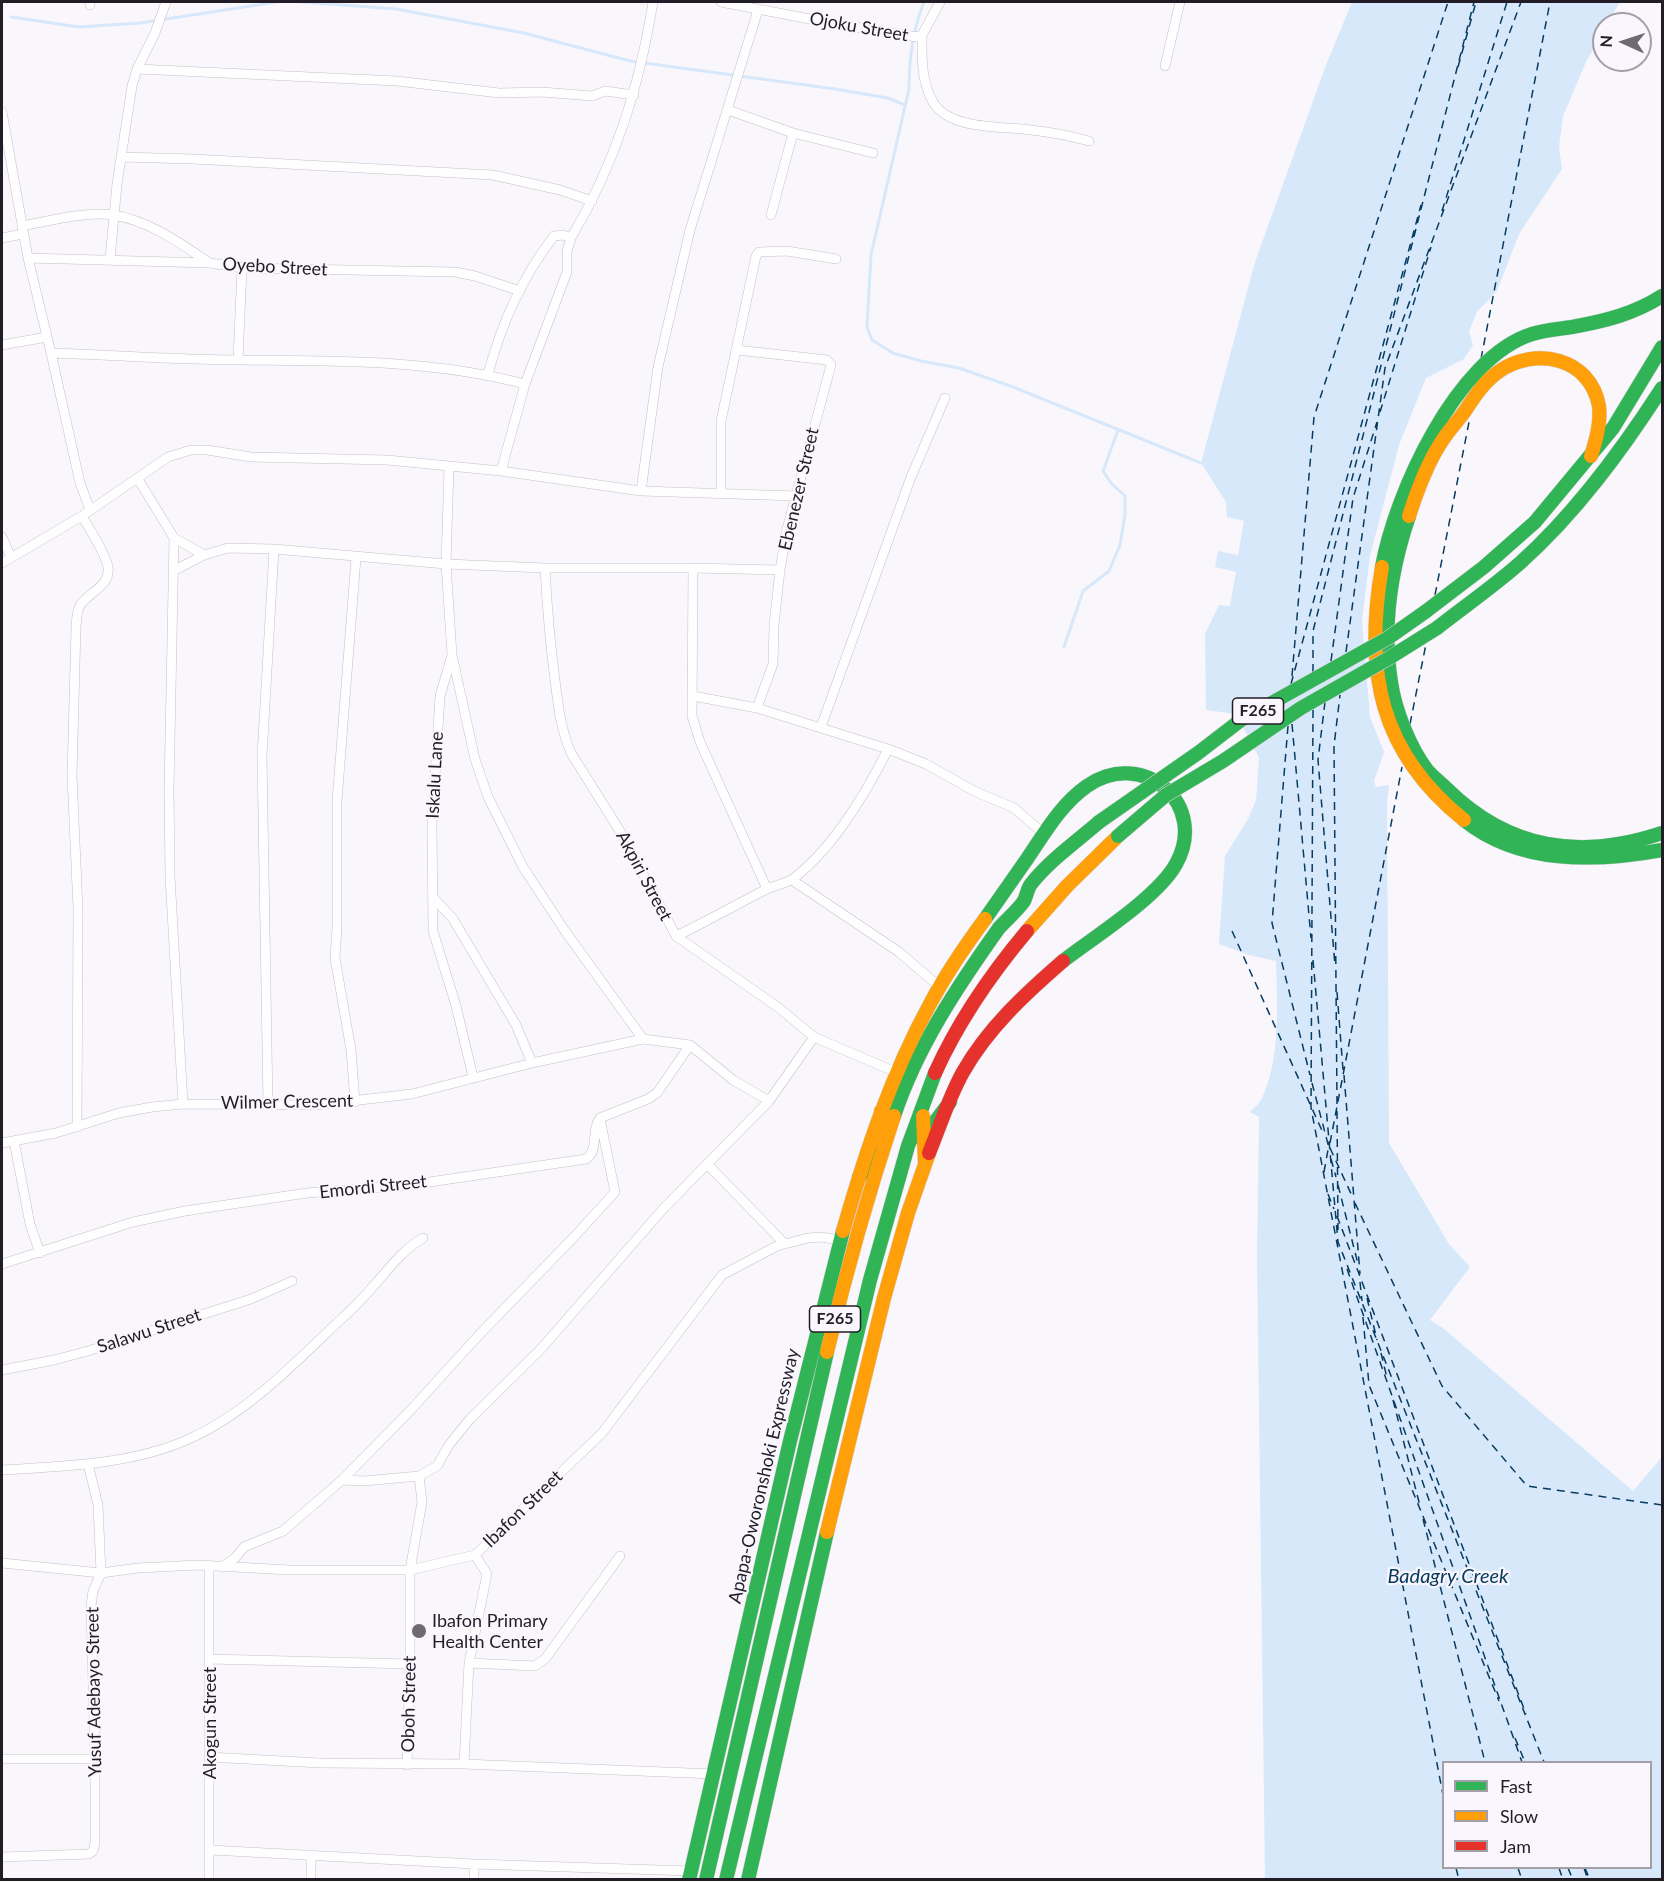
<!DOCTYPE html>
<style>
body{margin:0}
#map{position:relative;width:1664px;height:1881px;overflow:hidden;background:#faf7fc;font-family:Lato,sans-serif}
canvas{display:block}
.frame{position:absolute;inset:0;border:3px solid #221c27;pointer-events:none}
.legend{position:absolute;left:1442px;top:1761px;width:210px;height:108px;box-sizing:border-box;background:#faf6fd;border:2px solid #a49fa7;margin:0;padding:8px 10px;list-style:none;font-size:18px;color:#221c27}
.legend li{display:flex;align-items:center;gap:12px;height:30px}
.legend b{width:30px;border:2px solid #a49fa7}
.north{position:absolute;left:1592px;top:12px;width:60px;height:60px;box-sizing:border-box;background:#faf6fd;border:2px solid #a49fa7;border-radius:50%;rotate:273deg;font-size:16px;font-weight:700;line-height:24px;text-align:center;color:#221c27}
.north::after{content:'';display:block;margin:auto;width:21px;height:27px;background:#6e6972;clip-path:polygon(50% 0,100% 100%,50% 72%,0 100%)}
</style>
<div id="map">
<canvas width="1664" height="1881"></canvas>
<div class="frame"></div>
<ul class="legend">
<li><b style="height:8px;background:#30b455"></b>Fast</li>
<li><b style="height:8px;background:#ff9f0a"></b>Slow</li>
<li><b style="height:8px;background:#e5322d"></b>Jam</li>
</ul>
<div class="north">N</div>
</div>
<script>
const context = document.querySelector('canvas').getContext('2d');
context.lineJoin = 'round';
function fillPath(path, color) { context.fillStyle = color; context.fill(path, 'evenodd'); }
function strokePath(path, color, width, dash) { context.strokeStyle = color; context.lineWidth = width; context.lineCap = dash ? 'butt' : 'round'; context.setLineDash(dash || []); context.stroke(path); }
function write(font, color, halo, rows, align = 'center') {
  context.font = font + ' Lato,sans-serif'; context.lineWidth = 4.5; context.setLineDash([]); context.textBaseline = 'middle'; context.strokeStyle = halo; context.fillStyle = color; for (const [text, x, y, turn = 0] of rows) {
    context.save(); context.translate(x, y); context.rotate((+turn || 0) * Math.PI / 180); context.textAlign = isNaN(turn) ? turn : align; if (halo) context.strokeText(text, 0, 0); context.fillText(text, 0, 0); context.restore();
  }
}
fillPath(new Path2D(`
 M 1352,2 L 1620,2 L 1607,24 L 1604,24 L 1604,30 L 1586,62 L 1563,116 L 1559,147 L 1562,169 L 1519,234 L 1497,291 L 1477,312 L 1469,331 L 1473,345 L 1464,359 L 1426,378 L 1399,445 L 1370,556 L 1362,621 L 1370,717 L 1384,752 L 1374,781 L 1376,787 L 1389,785 L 1387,804 L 1389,1143 L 1449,1244 L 1470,1267 L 1430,1320 L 1443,1328 L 1633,1491 L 1662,1457 L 1662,1879 L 1265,1879 L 1257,1256 L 1259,1117 L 1250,1112 C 1254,1108 1260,1103 1262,1098 C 1281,1058 1277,1003 1276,961 L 1249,955 L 1219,944 L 1225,856 L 1248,819 L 1256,800 L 1259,758 L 1236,714 L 1206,710 L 1205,634 L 1219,605 L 1230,606 L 1236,572 L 1215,567 L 1218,551 L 1238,555 L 1244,521 L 1227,517 L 1226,502 L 1201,463 L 1255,262 L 1326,65 ZM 1444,1762 L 1650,1762 L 1650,1868 L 1444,1868 Z`), '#d7e8fb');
strokePath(new Path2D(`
 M 302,2 L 396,9 L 524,33 L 630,61 L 835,89 L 888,98 L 905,105
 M 924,2 C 913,29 909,59 909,89 L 871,255 L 867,327 L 872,340 L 893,353 L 921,361 L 959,368 L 1013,387 L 1201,463
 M 11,17 L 79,27 L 140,23 L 277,2
 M 1064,647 L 1083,591 L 1109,571 L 1120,545 L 1125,515 L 1125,496 L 1111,483 L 1103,471 L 1118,430`), '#d7e8fb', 3);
strokePath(new Path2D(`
 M 1458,67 L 1476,2
 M 1442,211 L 1507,2
 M 1481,359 L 1550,2
 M 1380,412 L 1431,247
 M 1435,595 L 1470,417
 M 1346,652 L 1385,368 L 1521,2
 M 1331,661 L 1353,498 L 1377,422
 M 1313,672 L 1313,631 L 1474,2
 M 1292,676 L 1314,417 L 1448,2
 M 1291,684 L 1421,205
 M 1325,702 L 1318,760 L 1335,966
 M 1313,710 L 1311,1108 L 1444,1800
 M 1292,724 L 1311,938
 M 1410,724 L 1426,644
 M 1288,726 L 1272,923 L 1310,1075
 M 1232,931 L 1324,1135
 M 1313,960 L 1338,1242 L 1544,1762
 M 1337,992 L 1343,1070
 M 1344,1075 L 1360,1274
 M 1312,1083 L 1329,1148
 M 1337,1104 L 1334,746 L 1340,695
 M 1337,1111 L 1338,1230
 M 1330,1143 L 1402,767
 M 1330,1148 L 1353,1198
 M 1331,1159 L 1336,1177
 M 1324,1172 L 1328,1150
 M 1338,1185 L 1358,1264
 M 1328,1194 L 1334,1209
 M 1355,1203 L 1442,1386 L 1527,1486 L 1662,1505
 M 1337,1216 L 1526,1714
 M 1347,1269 L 1522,1762
 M 1360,1282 L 1362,1301
 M 1367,1298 L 1377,1340
 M 1363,1317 L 1369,1385 L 1499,1701
 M 1381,1353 L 1387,1378
 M 1393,1400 L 1420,1506
 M 1423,1519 L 1485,1762
 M 1515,1738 L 1525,1762
 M 1456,1868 L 1459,1880
 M 1518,1868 L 1522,1880
 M 1559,1868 L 1563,1880
 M 1568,1868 L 1573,1880
 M 1584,1868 L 1588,1880
 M 1585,1868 L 1590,1880`), '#073b61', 1.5, [8, 6]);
const street = new Path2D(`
 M 721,2 L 831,23 L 917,37 L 922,35 L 940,2
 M 90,5 L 90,2
 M 922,35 C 922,57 921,81 933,102 C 949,130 1002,126 1031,130 C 1051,132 1070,136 1089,141
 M 1165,66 L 1180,2
 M 137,69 L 397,81 L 499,93 L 542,92 L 592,96 L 605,91 L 634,95
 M 728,110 L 793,133 L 873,153
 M 2,112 L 28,258 L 51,353 L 80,483 L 90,510
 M 122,157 L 193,159 L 493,175 L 560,190 L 592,201
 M 771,215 L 793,133
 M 22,226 C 49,221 86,211 113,215 C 148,220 180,243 208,262
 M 2,238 L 23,234
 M 28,258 L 210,263 L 242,268 L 455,272 L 475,276 L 520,291
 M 110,259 L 117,184 L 132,86 L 137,69 L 155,33 L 166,2
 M 2,345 L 47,337
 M 737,350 L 827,360 L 831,365 L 787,529 L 780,570 L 774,625 L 773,664 L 757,708
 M 51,353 C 114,355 176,360 239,360 C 336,361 430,359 525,384
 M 238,360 L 242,268
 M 488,374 C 501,325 523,276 554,236 L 563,235 L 571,238
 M 449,467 L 446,564 L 452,655 L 475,759 L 488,797 L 523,867 L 565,931 L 643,1039 L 690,1045 L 733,1080 L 769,1101
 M 501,471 L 525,384 L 567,272 L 567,251 L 571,238 C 616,162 639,88 653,2
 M 138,479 L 174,538 L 169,790 L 170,876 L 183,1104
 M 641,491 L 658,367 L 690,230 L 758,10
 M 721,493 L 721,421 L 756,256 L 759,252 L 787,251 L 836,259
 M 2,537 L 11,557
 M 174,538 L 204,555 L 228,548 L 274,549 L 446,564 L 545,568 L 693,568 L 780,570
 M 2,563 L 82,516 L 168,457 L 191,450 L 207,450 L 251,457 L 387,460 L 501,471 L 641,491 L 797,496
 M 545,568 C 547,606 550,643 555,680 C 558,706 561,730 571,753 L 623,836 L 676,936 L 779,1008 L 814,1037 L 898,1073
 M 693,568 L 692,716 L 700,742 L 767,889
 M 173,571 L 204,555
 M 452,655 L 440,696 L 432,824 L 433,931 L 456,1006 L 473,1077
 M 693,696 L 757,708 L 888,749 L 926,764 L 976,792 L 1014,808 L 1044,834
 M 821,727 L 911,477 L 945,398
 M 792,880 L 899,952 L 941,988
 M 433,897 L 453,919 L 516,1025 L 532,1063
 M 676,936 C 706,922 735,905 765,890 C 774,885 786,884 794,878 C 833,848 866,793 888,749
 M 355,1102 L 351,1050 L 335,958 L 337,927 L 337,801 L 356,558
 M 268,1105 L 262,756 L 274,549
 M 77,1127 L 78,909 L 72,776 L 76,627 C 77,619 76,611 81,604 C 90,592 111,585 108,567 C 105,552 90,530 82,516
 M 14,1141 L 30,1224 L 40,1253
 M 2,1143 L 56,1133 L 119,1113 L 152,1107 L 183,1104 L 316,1105 L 412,1094 L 532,1063 L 643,1039
 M 707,1164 L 785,1244
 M 2,1264 L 133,1222 L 185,1211 L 307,1193 L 409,1185 L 586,1159 C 599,1151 591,1129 600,1118 L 648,1099 L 657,1093 L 690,1045
 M 2,1370 L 54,1360 L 88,1351 L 251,1299 L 292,1281
 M 2,1470 C 64,1466 131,1465 189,1439 C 247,1413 294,1364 339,1321 C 353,1309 365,1296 377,1282 C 391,1266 404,1249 423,1238
 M 342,1480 L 364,1481 L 419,1476
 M 2,1563 L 101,1573 L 138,1568 L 198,1565 L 289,1570 L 410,1570 L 475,1555 L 602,1433 L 722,1275 L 777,1246 L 808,1238 L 821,1237 L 840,1240
 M 222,1567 L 235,1558 L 244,1547 L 283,1531 L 342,1480 L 407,1414 L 478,1336 L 573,1238 L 615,1192 L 600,1119
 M 210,1659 L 410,1664
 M 469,1663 L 535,1666 L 545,1659 L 620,1556
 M 209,1757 L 320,1763 L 464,1764 L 715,1774
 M 2,1759 L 95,1759
 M 464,1764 L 469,1663 L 487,1574 L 475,1555
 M 407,1765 L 410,1664 L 410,1570 L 422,1502 L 419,1476 L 437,1466 L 449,1445 L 470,1419 L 540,1350 L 663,1209 L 769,1101 L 814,1037
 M 210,1850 L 474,1864 L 691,1871
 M 2,1857 L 89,1854 L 93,1851 L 95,1843 L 95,1759 L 91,1606 L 93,1591 L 101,1573 L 98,1505 L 88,1464
 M 209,1880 L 209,1566
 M 311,1880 L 311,1855
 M 474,1880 L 474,1864`);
const fast = new Path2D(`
 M 1409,516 C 1391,569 1382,626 1391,682 C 1395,710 1410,748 1427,770 C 1433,777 1441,783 1447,789 C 1509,850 1581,860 1662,833
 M 1382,567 C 1395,494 1456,358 1532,334 C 1545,330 1559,329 1572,327 C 1605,321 1634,314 1662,296
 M 1425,612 L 1484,567 L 1535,522 L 1613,428 L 1662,347
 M 1437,628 C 1465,606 1494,586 1520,563 C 1576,513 1622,450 1662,388
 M 1464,820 C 1520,865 1596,862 1662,850
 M 985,919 C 999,899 1013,879 1027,859 C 1044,834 1061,804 1087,786 C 1144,747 1209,805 1176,864 C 1158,897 1094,937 1063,961
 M 894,1116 C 917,1047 957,987 999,928 C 1007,919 1017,911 1024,901 C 1027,895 1027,889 1031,884 C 1050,860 1076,842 1099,822
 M 922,1139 L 950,1102
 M 859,1177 L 877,1153
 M 689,1880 L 790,1441 L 843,1231
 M 706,1880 L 827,1352
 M 726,1880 L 870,1280 L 908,1146 L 935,1073
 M 748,1880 L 827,1532`);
const slow = new Path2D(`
 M 1409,516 C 1417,491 1426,466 1440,444 C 1447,432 1457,422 1465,411 C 1474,397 1484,382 1498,372 C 1535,346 1590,357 1599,406 C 1601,423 1596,440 1591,456
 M 1382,567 C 1364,671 1379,752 1464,820
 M 1027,931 L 1067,886 L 1118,836
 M 923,1116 L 925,1163
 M 879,1140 L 881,1111
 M 843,1231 C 865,1154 891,1075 930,1004 C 946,974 965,946 985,919
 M 827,1352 C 846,1272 868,1194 894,1116
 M 827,1532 L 884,1298 L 908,1213 L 929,1153`);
const jam = new Path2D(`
 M 935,1073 C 958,1022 991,974 1027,931
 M 929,1153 C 940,1126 949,1097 963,1072 C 988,1028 1025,994 1063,961`);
strokePath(street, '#c4bfc7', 10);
strokePath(fast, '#d6d3d7', 15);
strokePath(slow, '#d6d3d7', 15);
strokePath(jam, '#d6d3d7', 15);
strokePath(street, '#fefeff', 9);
strokePath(fast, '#30b455', 14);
strokePath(slow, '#ff9f0a', 14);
strokePath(jam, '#e5322d', 14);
const fastBridge = new Path2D(`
 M 1099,822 L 1198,753 L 1241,720 L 1388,638 L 1425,612
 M 1118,836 L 1166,795 L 1223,761 L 1301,708 L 1389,658 L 1437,628`);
strokePath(fastBridge, '#d6d3d7', 15, []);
strokePath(fastBridge, '#30b455', 14);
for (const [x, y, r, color] of [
 [419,1631,8,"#6e6972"]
]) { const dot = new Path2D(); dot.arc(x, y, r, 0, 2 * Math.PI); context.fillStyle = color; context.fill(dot); strokePath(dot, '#faf6fd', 2); }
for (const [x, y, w] of [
 [1258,711,51],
 [835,1319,51]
]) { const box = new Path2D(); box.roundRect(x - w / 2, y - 13, w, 26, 4.5); context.fillStyle = '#faf6fd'; context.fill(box); strokePath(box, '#221c27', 1.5); }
write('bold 16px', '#221c27', null, [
 ["F265",1258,711],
 ["F265",835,1319]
]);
write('18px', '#221c27', '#faf6fd', [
 ["Ojoku Street",859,27,10],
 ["Oyebo Street",275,267,3],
 ["Ebenezer Street",799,489,-77],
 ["Iskalu Lane",435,775,-87],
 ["Akpiri Street",644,876,62],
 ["Wilmer Crescent",287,1102,-1],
 ["Emordi Street",373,1187,-6],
 ["Salawu Street",149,1331,-18],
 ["Apapa-Oworonshoki Expressway",764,1476,-77],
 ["Ibafon Street",523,1509,-44],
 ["Yusuf Adebayo Street",94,1692,-91],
 ["Oboh Street",409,1704,-89],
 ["Akogun Street",210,1723,-90]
]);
write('18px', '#221c27', '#faf6fd', [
 ["Ibafon Primary",432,1621],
 ["Health Center",432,1642]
], 'left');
write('italic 20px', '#073b61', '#faf6fd', [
 ["Badagry Creek",1448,1577]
]);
</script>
